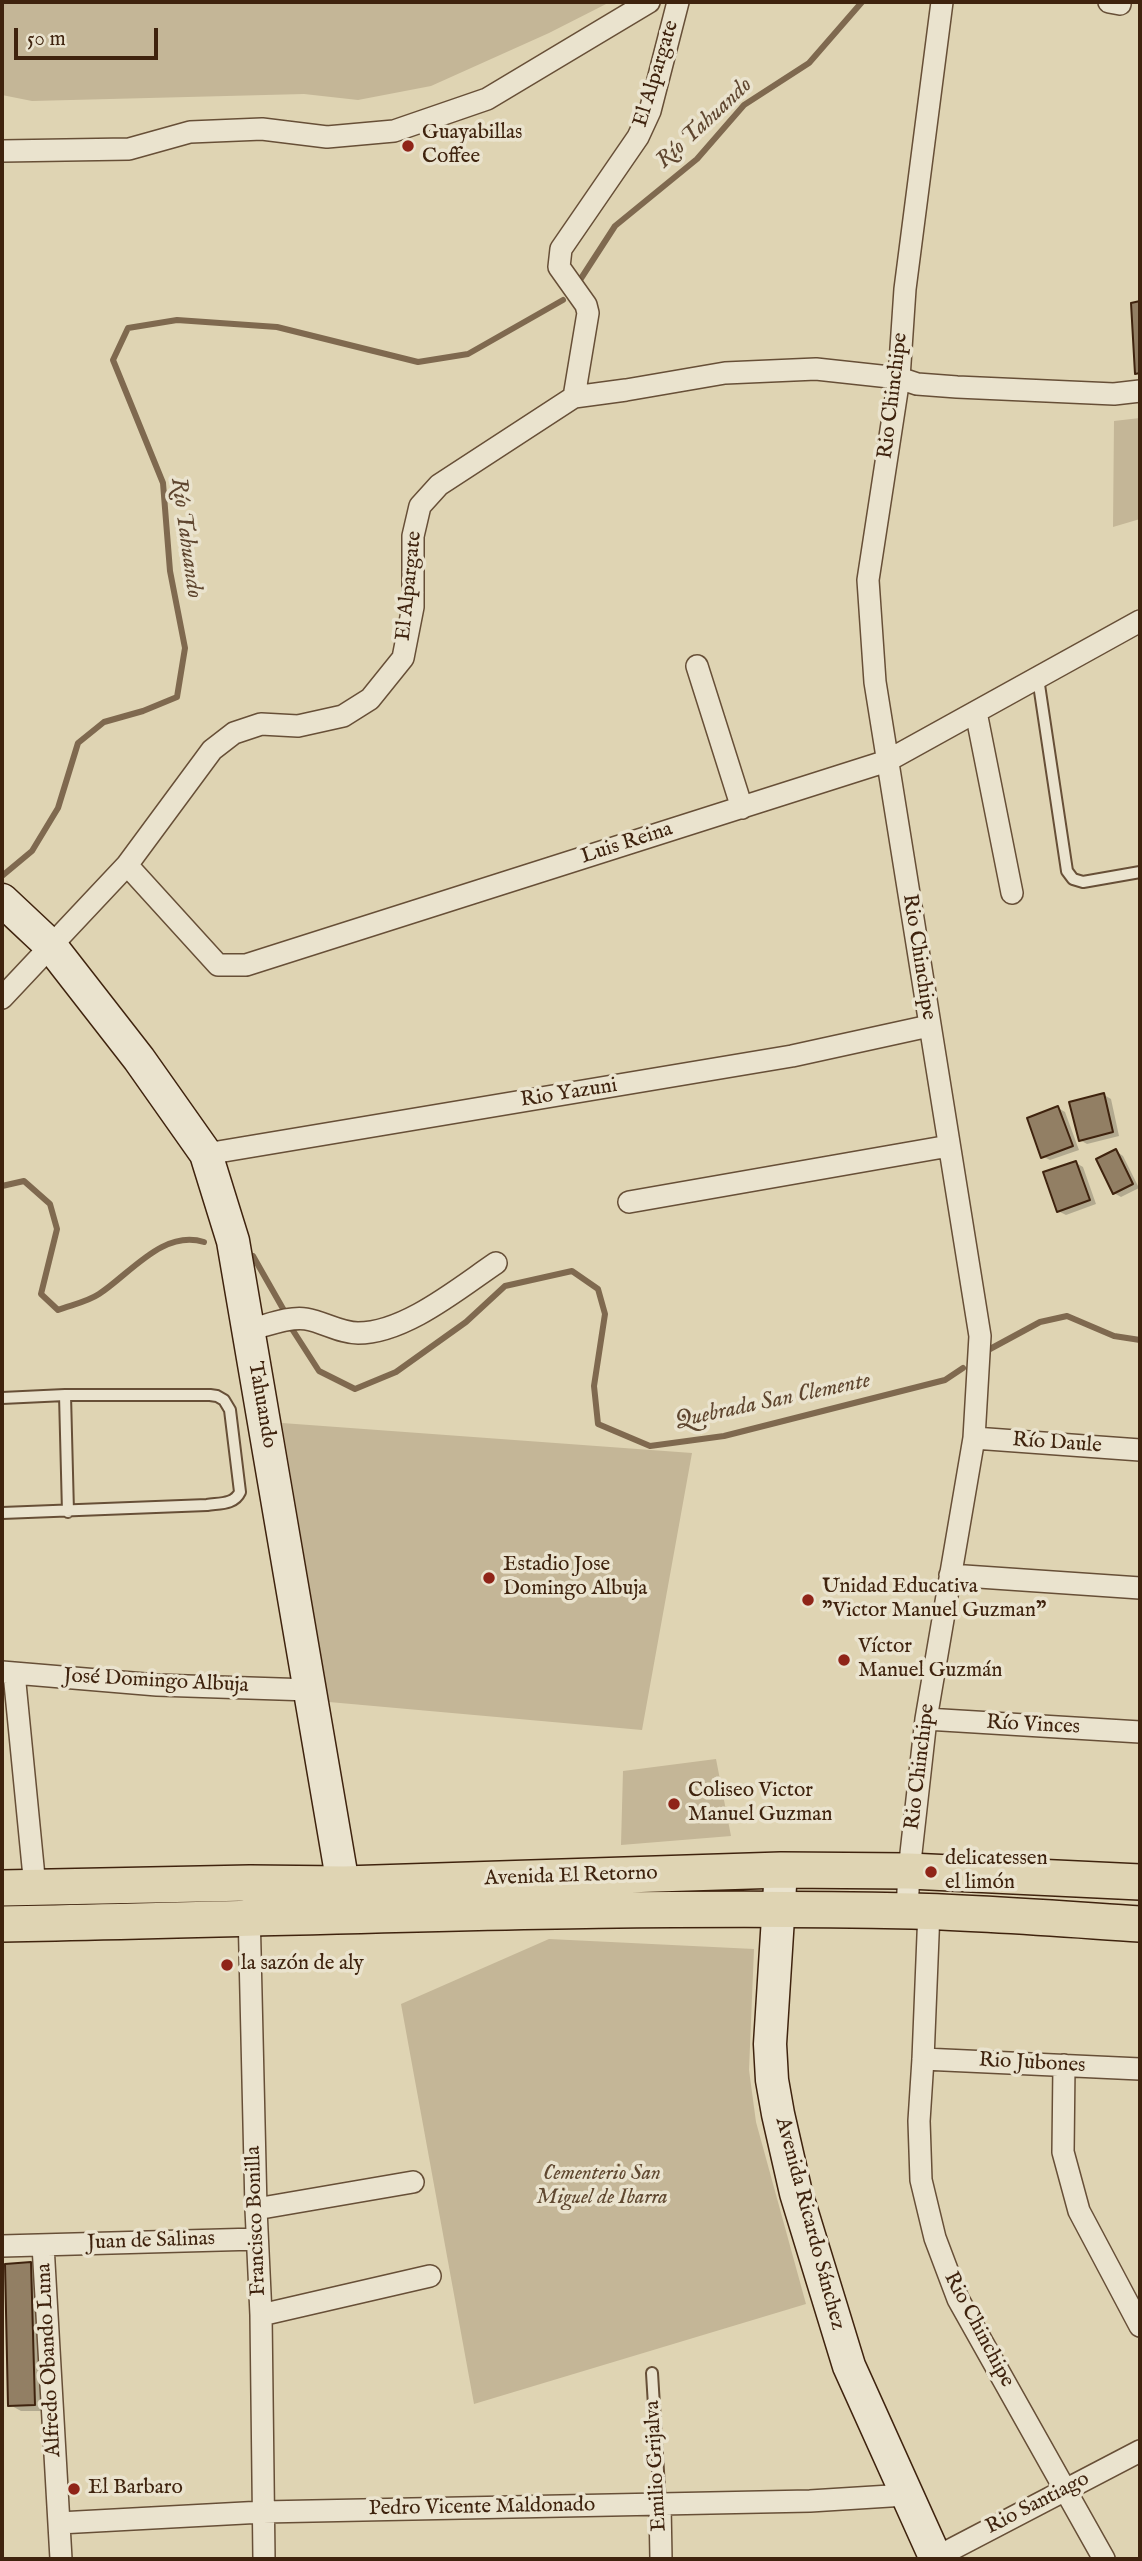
<!DOCTYPE html>
<meta charset="utf-8">
<style>
body{margin:0}
#map{position:relative;width:1142px;height:2561px;overflow:hidden;background:#dfd4b3;font-family:"IM FELL English",serif}
canvas{display:block}
.frame{position:absolute;inset:0;border:4px solid #3f230e;pointer-events:none}
.scale{position:absolute;left:14px;top:28px;width:144px;height:32px;box-sizing:border-box;border:4px solid #3f230e;border-top:0;padding-left:9px;font-size:21px;line-height:24px;white-space:nowrap;color:#3f230e;-webkit-text-stroke:5px #eae3ce;paint-order:stroke}
</style>
<div id="map">
<canvas width="1142" height="2561"></canvas>
<div class="frame"></div>
<div class="scale">50 m</div>
</div>
<script>
const context = document.querySelector('canvas').getContext('2d');
context.lineJoin = 'round';
function fillPath(path, color) { context.fillStyle = color; context.fill(path, 'evenodd'); }
function strokePath(path, color, width, dash) { context.strokeStyle = color; context.lineWidth = width; context.lineCap = dash ? 'butt' : 'round'; context.setLineDash(dash || []); context.stroke(path); }
function write(font, color, halo, rows, align = 'center') {
  context.font = font + ' "IM FELL English",serif'; context.lineWidth = 7; context.setLineDash([]); context.textBaseline = 'middle'; context.strokeStyle = halo; context.fillStyle = color; for (const [text, x, y, turn = 0] of rows) {
    context.save(); context.translate(x, y); context.rotate((+turn || 0) * Math.PI / 180); context.textAlign = isNaN(turn) ? turn : align; if (halo) context.strokeText(text, 0, 0); context.fillText(text, 0, 0); context.restore();
  }
}
fillPath(new Path2D(`
 M 2,2 L 610,2 L 549,33 L 431,86 L 358,100 L 304,94 L 32,101 L 2,95 Z
 M 1140,418 L 1140,519 L 1113,527 L 1114,421 Z
 M 282,1423 L 692,1453 L 642,1730 L 329,1702 Z
 M 716,1759 L 731,1836 L 621,1845 L 623,1771 Z
 M 549,1939 L 754,1949 L 749,2070 L 756,2122 L 806,2304 L 474,2404 L 401,2004 Z`), '#c4b697');
fillPath(new Path2D(`
 M 1104,1095 L 1111,1099 L 1119,1136 L 1087,1144 L 1080,1140 Z
 M 1058,1108 L 1065,1112 L 1079,1150 L 1050,1160 L 1042,1156 Z
 M 1116,1151 L 1123,1156 L 1139,1188 L 1121,1197 L 1114,1193 Z
 M 1076,1163 L 1083,1167 L 1096,1204 L 1066,1215 L 1058,1211 Z
 M 31,2264 L 42,2271 L 46,2411 L 21,2411 L 10,2405 Z`), '#0003');
strokePath(new Path2D(`
 M 580,280 L 615,226 L 697,159 L 744,105 L 809,63 L 862,2
 M 2,876 L 32,851 L 58,808 L 78,743 L 104,722 L 143,711 L 177,697 L 185,648 L 170,571 L 163,483 L 113,360 L 128,328 L 177,320 L 277,327 L 418,362 L 468,354 L 563,300
 M 2,1186 L 24,1181 L 50,1204 L 57,1229 L 41,1294 L 58,1310 C 71,1305 87,1302 99,1294 C 130,1274 163,1229 204,1242
 M 248,1255 L 253,1256 L 286,1314
 M 292,1329 L 319,1371 L 355,1389 L 396,1372 L 466,1322 L 505,1286 L 572,1271 L 598,1289 L 605,1314 L 594,1386 L 598,1424 L 650,1446 L 724,1436 L 945,1380 L 963,1368
 M 990,1349 L 1040,1322 L 1067,1316 L 1114,1336 L 1140,1340`), '#7f694f', 6);
const building = new Path2D(`
 M 1140,301 L 1140,373 L 1135,374 L 1131,303 Z
 M 1104,1093 L 1113,1132 L 1079,1141 L 1069,1102 Z
 M 1058,1106 L 1073,1146 L 1041,1158 L 1027,1118 Z
 M 1116,1149 L 1133,1184 L 1113,1194 L 1096,1159 Z
 M 1076,1161 L 1090,1200 L 1057,1212 L 1043,1172 Z
 M 31,2262 L 35,2405 L 8,2406 L 5,2264 Z`);
fillPath(building, '#927f64');
strokePath(building, '#3f230e', 2);
const lane = new Path2D(`
 M 1038,678 L 1067,871 L 1073,879 L 1083,882 L 1140,872
 M 65,1395 L 68,1512
 M 2,1398 L 65,1395 L 210,1395 L 217,1396 L 224,1400 L 230,1410 L 240,1492 C 234,1505 219,1503 207,1505 L 2,1513
 M 652,2373 L 660,2504`);
const street = new Path2D(`
 M 1109,2 L 1120,4
 M 2,151 L 129,149 L 190,132 L 262,129 L 327,137 L 394,131 L 487,99 L 649,2
 M 574,397 L 626,390 L 725,373 L 816,369 L 899,378 L 917,384 L 957,387 L 1114,394 L 1140,391
 M 697,666 L 742,808
 M 976,712 L 1012,893
 M 127,865 L 218,965 L 246,965 L 887,761 L 1140,621
 M 2,998 L 127,865 L 212,750 L 234,733 L 261,724 L 298,726 L 343,716 L 370,699 L 403,658 L 413,607 L 413,536 L 420,506 L 439,485 L 574,397 L 588,313 L 586,305 L 559,267 L 561,249 L 638,137 L 650,111 L 678,2
 M 206,1154 L 792,1056 L 929,1026
 M 629,1202 L 949,1146
 M 248,1330 C 266,1326 289,1316 306,1319 C 324,1322 340,1333 358,1333 C 405,1333 459,1288 496,1263
 M 974,1438 L 1140,1450
 M 950,1575 L 1140,1588
 M 2,1672 L 157,1685 L 310,1690
 M 14,1673 L 35,1887
 M 926,1719 L 1140,1732
 M 249,1909 L 256,2209 L 261,2315 L 264,2559
 M 907,1911 L 909,1871 L 926,1719 L 974,1438 L 980,1336 L 875,682 L 868,580 L 899,378 L 905,289 L 942,2
 M 929,1911 L 923,2059 L 919,2121 L 921,2180 L 935,2238 L 958,2299 L 1104,2559
 M 923,2059 L 1140,2069
 M 1064,2065 L 1063,2152 L 1079,2211 L 1140,2326
 M 256,2209 L 413,2182
 M 43,2245 L 61,2559
 M 2,2246 L 257,2239
 M 261,2315 L 430,2276
 M 660,2504 L 661,2559
 M 59,2523 L 263,2512 L 810,2501 L 906,2495
 M 935,2558 L 1140,2451`);
const secondary = new Path2D(`
 M 2,900 L 51,946 L 139,1059 L 206,1154 L 233,1241 L 347,1908
 M 781,1870 L 770,2044 L 772,2080 L 778,2114 L 796,2193 L 849,2366 L 936,2559`);
const primary = new Path2D(`
 M 2,1888 L 250,1883 L 344,1884 L 781,1870 L 909,1871 L 1140,1882
 M 2,1924 C 305,1919 608,1904 912,1911 C 988,1913 1064,1919 1140,1924`);
strokePath(lane, '#674f37', 14);
strokePath(street, '#674f37', 24);
strokePath(secondary, '#3f230e', 35);
strokePath(primary, '#3f230e', 38);
strokePath(lane, '#eae3ce', 10);
strokePath(street, '#eae3ce', 21);
strokePath(secondary, '#eae3ce', 32);
strokePath(primary, '#dfd4b3', 35);
for (const [x, y, r, color] of [
 [408,146,7,"#8f2418"],
 [489,1578,7,"#8f2418"],
 [808,1600,7,"#8f2418"],
 [844,1660,7,"#8f2418"],
 [674,1804,7,"#8f2418"],
 [931,1872,7,"#8f2418"],
 [227,1965,7,"#8f2418"],
 [74,2489,7,"#8f2418"]
]) { const dot = new Path2D(); dot.arc(x, y, r, 0, 2 * Math.PI); context.fillStyle = color; context.fill(dot); strokePath(dot, '#eae3ce', 2.5); }
write('21px', '#3f230e', '#eae3ce', [
 ["El Alpargate",657,74,-73],
 ["Rio Chinchipe",894,396,-83],
 ["El Alpargate",410,586,-84],
 ["Luis Reina",627,844,-18],
 ["Rio Chinchipe",918,957,81],
 ["Rio Yazuni",569,1094,-9],
 ["Tahuando",261,1405,80],
 ["Río Daule",1057,1444,4],
 ["José Domingo Albuja",156,1682,3],
 ["Río Vinces",1033,1726,3],
 ["Rio Chinchipe",921,1767,-83],
 ["Avenida El Retorno",571,1877,-2],
 ["Rio Jubones",1032,2064,3],
 ["Francisco Bonilla",257,2221,-92],
 ["Avenida Ricardo Sánchez",809,2224,75],
 ["Juan de Salinas",151,2242,-2],
 ["Rio Chinchipe",978,2330,62],
 ["Alfredo Obando Luna",50,2360,-93],
 ["Emilio Grijalva",657,2466,-93],
 ["Rio Santiago",1038,2504,-27],
 ["Pedro Vicente Maldonado",482,2508,-1]
]);
write('21px', '#3f230e', '#eae3ce', [
 ["Guayabillas",422,134],
 ["Coffee",422,158],
 ["Estadio Jose",503,1566],
 ["Domingo Albuja",503,1590],
 ["Unidad Educativa",822,1588],
 ["\"Victor Manuel Guzman\"",822,1612],
 ["Víctor",858,1648],
 ["Manuel Guzmán",858,1672],
 ["Coliseo Victor",688,1792],
 ["Manuel Guzman",688,1816],
 ["delicatessen",945,1860],
 ["el limón",945,1884],
 ["la sazón de aly",241,1965],
 ["El Barbaro",88,2489]
], 'left');
write('italic 21px', '#604830', '#eae3ce', [
 ["Cementerio San",602,2175],
 ["Miguel de Ibarra",602,2199]
]);
write('italic 23px', '#5f462f', '#eae3ce', [
 ["Río Tahuando",705,124,-43],
 ["Río Tahuando",185,538,82],
 ["Quebrada San Clemente",773,1402,-12]
]);
</script>
